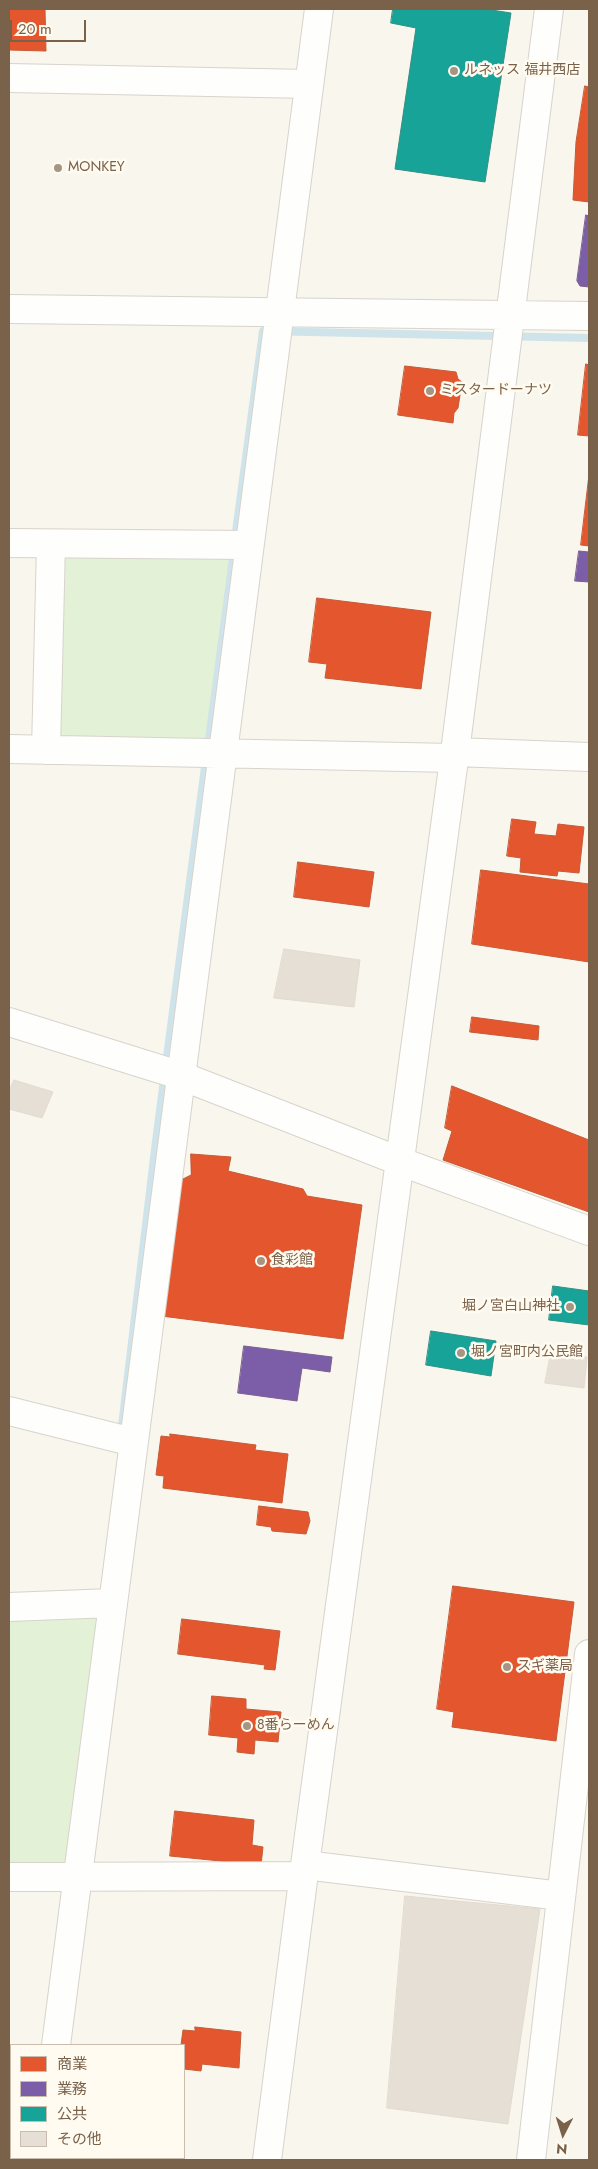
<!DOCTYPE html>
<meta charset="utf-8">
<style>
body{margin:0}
#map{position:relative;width:598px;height:2169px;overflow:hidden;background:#f9f6ee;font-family:Jost,"Noto Sans JP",sans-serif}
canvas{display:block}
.frame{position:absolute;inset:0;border:10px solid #7a614a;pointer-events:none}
.legend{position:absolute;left:10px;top:2044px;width:175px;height:115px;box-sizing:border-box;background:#fffbf0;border:1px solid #cabdae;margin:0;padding:6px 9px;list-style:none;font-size:15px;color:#7a614a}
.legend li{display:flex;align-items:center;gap:10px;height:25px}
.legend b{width:25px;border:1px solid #cabdae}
.north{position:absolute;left:538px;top:2109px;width:50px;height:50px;-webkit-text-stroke:4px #fffbf0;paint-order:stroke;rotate:185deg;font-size:14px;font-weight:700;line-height:20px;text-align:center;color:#7a614a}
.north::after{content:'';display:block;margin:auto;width:18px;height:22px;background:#7a614a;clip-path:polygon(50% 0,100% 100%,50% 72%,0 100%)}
.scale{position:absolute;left:10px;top:20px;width:76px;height:22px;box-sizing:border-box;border:2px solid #7a614a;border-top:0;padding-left:6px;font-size:15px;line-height:18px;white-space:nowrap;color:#7a614a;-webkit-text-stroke:4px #fffbf0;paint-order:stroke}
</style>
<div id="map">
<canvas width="598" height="2169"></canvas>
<div class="frame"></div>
<ul class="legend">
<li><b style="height:14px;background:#e4572e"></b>商業</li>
<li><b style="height:14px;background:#7b5ea7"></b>業務</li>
<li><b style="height:14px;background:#17a398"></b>公共</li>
<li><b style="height:14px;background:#e6dfd5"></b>その他</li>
</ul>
<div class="north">N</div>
<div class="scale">20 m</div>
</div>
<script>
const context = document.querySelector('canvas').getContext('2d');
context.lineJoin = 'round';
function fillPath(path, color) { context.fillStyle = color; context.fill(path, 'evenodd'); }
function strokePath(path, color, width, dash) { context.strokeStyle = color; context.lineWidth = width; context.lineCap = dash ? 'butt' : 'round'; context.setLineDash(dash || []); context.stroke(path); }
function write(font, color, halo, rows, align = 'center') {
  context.font = font + ' Jost,"Noto Sans JP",sans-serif'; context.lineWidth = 5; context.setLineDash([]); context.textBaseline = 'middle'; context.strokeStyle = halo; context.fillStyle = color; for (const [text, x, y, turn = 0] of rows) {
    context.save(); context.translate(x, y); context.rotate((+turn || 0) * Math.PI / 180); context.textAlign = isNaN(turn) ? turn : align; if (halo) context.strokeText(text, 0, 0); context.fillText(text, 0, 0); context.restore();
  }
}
fillPath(new Path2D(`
 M 51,544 L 234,552 L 208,743 L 47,736 Z
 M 112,1604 L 77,1877 L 9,1877 L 9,1607 Z`), '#e3f1d7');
const shops = new Path2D(`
 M 9,9 L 45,9 L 46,51 L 9,50 Z
 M 585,86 L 589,87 L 589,202 L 573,200 L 576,142 Z
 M 586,364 L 589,365 L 589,436 L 578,435 Z
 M 405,366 L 456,372 L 458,379 L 462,382 L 458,408 L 454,413 L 453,423 L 398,415 Z
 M 589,475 L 589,546 L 581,545 Z
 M 317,598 L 431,612 L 421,689 L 325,678 L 327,664 L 309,662 Z
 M 512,819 L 536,822 L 534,834 L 556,836 L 558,824 L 584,827 L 579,873 L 558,871 L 557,876 L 520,872 L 521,858 L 507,856 Z
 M 298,862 L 374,872 L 369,907 L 294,897 Z
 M 481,870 L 589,884 L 589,962 L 472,944 Z
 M 472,1017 L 539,1026 L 538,1040 L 470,1032 Z
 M 452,1086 L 589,1140 L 589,1212 L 443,1160 L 452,1131 L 445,1128 Z
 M 191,1154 L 231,1157 L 228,1171 L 303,1189 L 307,1196 L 362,1205 L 343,1339 L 161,1316 L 175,1183 L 191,1175 Z
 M 170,1434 L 256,1445 L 255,1450 L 288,1454 L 282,1503 L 163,1488 L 164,1476 L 156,1475 L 161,1436 L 170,1437 Z
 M 259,1506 L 308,1512 L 310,1521 L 306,1534 L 272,1531 L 271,1527 L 257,1525 Z
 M 453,1586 L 574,1602 L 556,1741 L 452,1727 L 454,1712 L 437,1709 Z
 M 182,1619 L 280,1631 L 275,1670 L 264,1669 L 265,1665 L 178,1654 Z
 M 212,1696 L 246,1699 L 246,1709 L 281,1712 L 278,1742 L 255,1740 L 254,1754 L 237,1752 L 238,1738 L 209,1735 Z
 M 175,1811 L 254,1820 L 252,1845 L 263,1847 L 261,1865 L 170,1856 Z
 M 195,2027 L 241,2032 L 239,2068 L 202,2064 L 201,2071 L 184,2069 L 184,2045 L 181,2045 L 183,2030 L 195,2031 Z`);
fillPath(shops, '#e4572e');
strokePath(shops, '#c45a36', 1);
const offices = new Path2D(`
 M 586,215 L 589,216 L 589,287 L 580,286 L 577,281 Z
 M 579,551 L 589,552 L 589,582 L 575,581 Z
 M 244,1346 L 332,1357 L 330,1372 L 302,1368 L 297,1401 L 238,1393 Z`);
fillPath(offices, '#7b5ea7');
strokePath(offices, '#7b5f8b', 1);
const public = new Path2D(`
 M 393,9 L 485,9 L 511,13 L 485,182 L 395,169 L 416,28 L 391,23 Z
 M 553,1286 L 589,1291 L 589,1325 L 549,1320 Z
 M 431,1331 L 496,1341 L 491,1376 L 426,1365 Z`);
fillPath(public, '#17a398');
strokePath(public, '#358f81', 1);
strokePath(new Path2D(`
 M 235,539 L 263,331 L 589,338
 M 208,747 L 234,551
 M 121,1434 L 156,1141 L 206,759`), '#cee4ea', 8);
const building = new Path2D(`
 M 284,949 L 360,960 L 354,1007 L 274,998 Z
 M 14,1080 L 53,1092 L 42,1118 L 9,1109 L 9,1091 Z
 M 551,1353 L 587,1357 L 584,1388 L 545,1383 Z
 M 405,1896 L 540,1909 L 508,2124 L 387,2108 Z`);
fillPath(building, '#e6dfd5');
strokePath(building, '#e2dacf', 1);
const minor = new Path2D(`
 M 9,78 L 309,84
 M 9,309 L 589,316
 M 9,543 L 249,545
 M 9,749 L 454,758
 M 46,750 L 51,544
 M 455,752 L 589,757
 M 9,1022 L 179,1075 L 399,1161 L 589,1231
 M 9,1411 L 133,1442
 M 9,1607 L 112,1603
 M 305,1865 L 561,1896
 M 9,1877 L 303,1876
 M 56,2045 L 319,9
 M 9,2089 L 11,2089
 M 41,2160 L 41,2158
 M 267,2160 L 305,1865 L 455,752 L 549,9
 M 531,2160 L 589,1654`);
strokePath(minor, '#d8d3cc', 30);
strokePath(minor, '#fefefc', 28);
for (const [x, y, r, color] of [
 [454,71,5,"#a69583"],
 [58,168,5,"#a69583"],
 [430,391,5,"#a69583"],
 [261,1261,5,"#a69583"],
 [570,1307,5,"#a69583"],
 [461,1353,5,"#a69583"],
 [507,1667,5,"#a69583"],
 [247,1726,5,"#a69583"]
]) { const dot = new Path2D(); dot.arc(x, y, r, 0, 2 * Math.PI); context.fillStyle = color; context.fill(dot); strokePath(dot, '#fffbf0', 2); }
write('14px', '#7a614a', '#fffbf0', [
 ["ルネッス 福井西店",464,71],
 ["MONKEY",68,168],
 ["ミスタードーナツ",440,391],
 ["食彩館",271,1261],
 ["堀ノ宮白山神社",560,1307,"right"],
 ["堀ノ宮町内公民館",471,1353],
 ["スギ薬局",517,1667],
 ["8番らーめん",257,1726]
], 'left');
</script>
